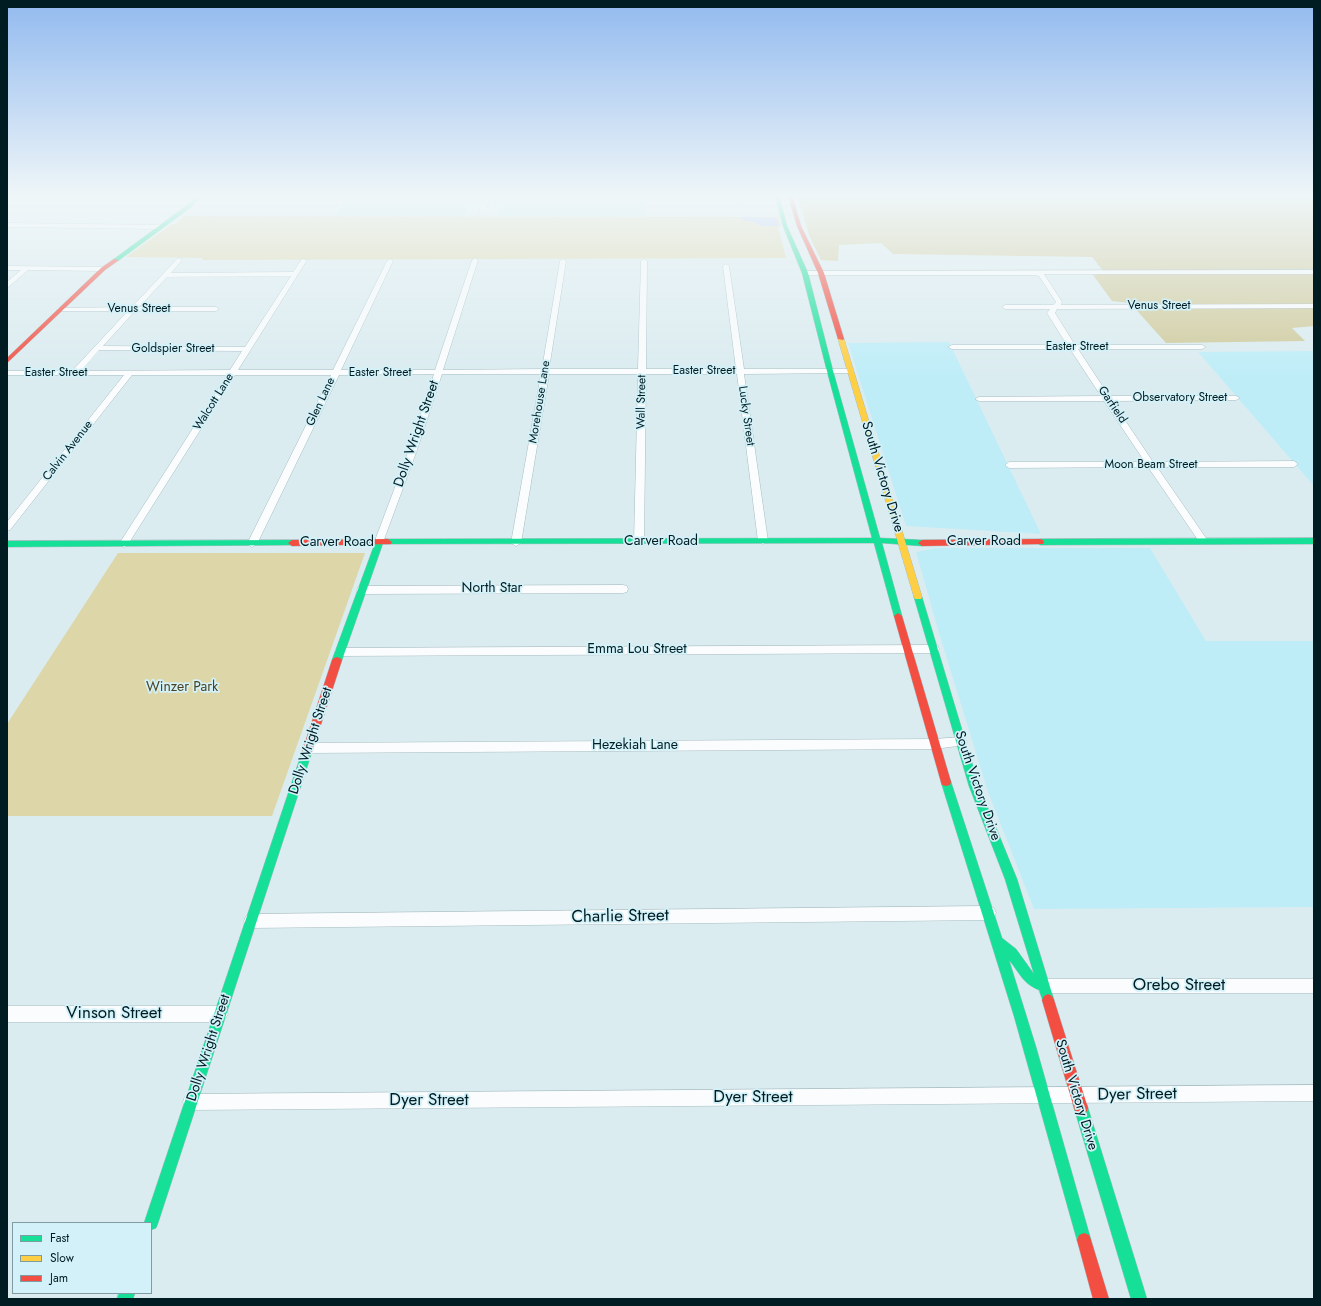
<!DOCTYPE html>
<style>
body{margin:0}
#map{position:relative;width:1321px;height:1306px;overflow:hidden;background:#dbecf0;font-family:Jost,sans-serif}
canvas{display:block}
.frame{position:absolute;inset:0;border:8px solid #001c23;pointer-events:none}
.legend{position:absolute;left:12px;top:1222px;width:140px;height:72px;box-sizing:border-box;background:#d3f1f8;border:1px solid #7f9ca3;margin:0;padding:5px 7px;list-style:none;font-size:12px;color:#001c23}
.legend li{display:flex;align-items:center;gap:8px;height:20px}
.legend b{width:20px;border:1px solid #7f9ca3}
</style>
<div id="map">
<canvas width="1321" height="1306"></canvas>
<div class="frame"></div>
<ul class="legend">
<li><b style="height:5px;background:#16e098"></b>Fast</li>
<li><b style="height:5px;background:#ffcf43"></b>Slow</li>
<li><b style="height:5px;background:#f24e42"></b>Jam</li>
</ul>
</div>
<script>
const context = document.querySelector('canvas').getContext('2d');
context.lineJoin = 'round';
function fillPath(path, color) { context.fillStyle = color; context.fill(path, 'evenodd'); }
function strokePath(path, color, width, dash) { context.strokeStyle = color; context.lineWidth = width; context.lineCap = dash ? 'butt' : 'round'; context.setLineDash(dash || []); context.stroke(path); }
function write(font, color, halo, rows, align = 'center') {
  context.font = font + ' Jost,sans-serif'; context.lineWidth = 3.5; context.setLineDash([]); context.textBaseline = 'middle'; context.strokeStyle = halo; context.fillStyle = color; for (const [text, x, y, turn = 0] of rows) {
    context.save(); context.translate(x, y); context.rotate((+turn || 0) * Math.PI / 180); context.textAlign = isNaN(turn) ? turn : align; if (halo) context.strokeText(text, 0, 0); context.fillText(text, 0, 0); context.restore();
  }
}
fillPath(new Path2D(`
 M 348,195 L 481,195 L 478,205 L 467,209 L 465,216 L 334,216 Z
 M 494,195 L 646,195 L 646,217 L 497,216 L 499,209 L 491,205 Z
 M 949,342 L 1041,534 L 906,526 L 848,343 Z
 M 1314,351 L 1314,486 L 1198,352 Z
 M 935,548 L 1150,548 L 1206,641 L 1314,641 L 1314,907 L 1034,909 L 988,792 L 939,633 L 916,552 Z`), '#beedf8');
fillPath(new Path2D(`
 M 184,216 L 779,217 L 781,227 L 778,227 L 786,258 C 590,259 395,259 202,260 L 203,258 L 126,257 L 172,224 L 176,224 Z
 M 118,553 L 365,553 L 272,816 L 7,816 L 7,724 Z`), '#dcd6a8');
fillPath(new Path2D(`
 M 797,195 L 1314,195 L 1314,326 L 1292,328 L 1305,341 L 1166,343 L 1130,303 L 1112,301 L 1093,275 L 1105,273 L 1092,257 L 893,254 L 881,243 L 839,245 L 838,261 L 821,260 L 809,235 Z`), '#cfca9c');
fillPath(new Path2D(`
 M 741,217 L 776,218 L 779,226 L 761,226 L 753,222 L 742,220 Z`), '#b2c3f9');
const street = new Path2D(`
 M 485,195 L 491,195 L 485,211 L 482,213 L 479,211 Z
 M 737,195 L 743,195 L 743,204 L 738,203 Z
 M 7,223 L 161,225 L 164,227 L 161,229 L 7,227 Z
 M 179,258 L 182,260 L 171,273 L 293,272 L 302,259 L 307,260 L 238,370 L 333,370 L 387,261 L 390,259 L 393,261 L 341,370 L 435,370 L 472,260 L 475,258 L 478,260 L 443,370 L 542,369 L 560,261 L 563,259 L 566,261 L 549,369 L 638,369 L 641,261 L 644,259 L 647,261 L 646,369 L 736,369 L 723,266 L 726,264 L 729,266 L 744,369 L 850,369 L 854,371 L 850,373 L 744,374 L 768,541 L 763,544 L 758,541 L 737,374 L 646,374 L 644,542 L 639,545 L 634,542 L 638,374 L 549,374 L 521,543 L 516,546 L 511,543 L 541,374 L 442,374 L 417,450 L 382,545 L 379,546 L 374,543 L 409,450 L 434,374 L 339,375 L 257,544 L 252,547 L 247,544 L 331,375 L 235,375 L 127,546 L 124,547 L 119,544 L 227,375 L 132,375 L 10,530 L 7,531 L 7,522 L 124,375 L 7,375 L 7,371 L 72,371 L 128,311 L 61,311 L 58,309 L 59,308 L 132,307 L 177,259 ZM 291,276 L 245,347 L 103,346 L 135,311 L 216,311 L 219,309 L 216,307 L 139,307 L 167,277 ZM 99,350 L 242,351 L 230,370 L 81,371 Z
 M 7,266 L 103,267 L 106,269 L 103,271 L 28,270 L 7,288 L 7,282 L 21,270 L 7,270 Z
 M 1314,270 L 1314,274 L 1044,274 L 1062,302 L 1061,305 L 1314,304 L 1314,308 L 1057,309 L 1055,313 L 1075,345 L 1202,345 L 1206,347 L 1202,349 L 1078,349 L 1109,396 L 1236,396 L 1240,398 L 1236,400 L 1112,401 L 1153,462 L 1294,461 L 1298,464 L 1294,467 L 1157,467 L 1208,541 L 1203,544 L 1200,543 L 1148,467 L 1009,468 L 1005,465 L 1009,462 L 1145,462 L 1104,401 L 979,401 L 975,399 L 979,397 L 1101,396 L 1070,349 L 952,349 L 948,347 L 952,345 L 1067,345 L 1047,313 L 1050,309 L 1005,309 L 1002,307 L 1005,305 L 1053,305 L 1056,302 L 1039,276 L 1034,275 L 805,275 L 802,273 L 805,271 Z
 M 623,585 L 627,586 L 628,589 L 627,592 L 623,593 L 362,594 L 358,593 L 357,590 L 358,587 L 362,586 Z
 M 934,645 L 938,646 L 939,649 L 938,652 L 934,653 L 340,656 L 336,655 L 335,652 L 336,649 L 340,648 Z
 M 961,737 L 965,739 L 967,742 L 965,745 L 935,749 L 308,753 L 304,752 L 302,748 L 304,744 L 308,743 L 935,739 Z
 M 989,906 L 994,908 L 996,913 L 994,918 L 989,920 L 251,928 L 246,926 L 244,921 L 246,916 L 251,914 Z
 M 1044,979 L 1314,979 L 1314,993 L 1044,993 L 1039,991 L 1037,986 L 1039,981 Z
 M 7,1006 L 220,1006 L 225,1009 L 228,1014 L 225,1019 L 220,1022 L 7,1022 Z
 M 1314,1085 L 1314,1101 L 191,1110 L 185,1108 L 183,1102 L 185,1096 L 191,1094 Z`);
const fast = new Path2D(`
 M 199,195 L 203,195 L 190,208 L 118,261 L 114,261 L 114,259 L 186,206 Z
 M 775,195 L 779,195 L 787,226 L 808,273 L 833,371 L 880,538 L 922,540 L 926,543 L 922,546 L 882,543 L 902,616 L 901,618 L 898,619 L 894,616 L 874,543 L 385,544 L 384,542 L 388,539 L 872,538 L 827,371 L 802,273 L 783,226 Z
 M 1314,538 L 1314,544 L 1040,545 L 1036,542 L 1040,539 Z
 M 292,540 L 296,543 L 295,545 L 7,547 L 7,541 Z
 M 379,540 L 383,543 L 342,660 L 340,662 L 334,662 L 332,660 L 375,543 Z
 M 918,594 L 922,597 L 979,786 L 1017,879 L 1054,1000 L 1052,1004 L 1048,1006 L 1044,1004 L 1039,990 C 1022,983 1020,973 1009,960 L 1036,1047 L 1091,1240 L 1089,1245 L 1084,1247 L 1079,1245 L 1077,1240 L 1014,1016 L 941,782 L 942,779 L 946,778 L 950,779 L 951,782 L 1002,938 L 1016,949 L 1034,974 L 1005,879 L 969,786 L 914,597 Z
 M 307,748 L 311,749 L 312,752 L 158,1223 L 156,1228 L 151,1230 L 151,1223 L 144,1223 L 302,752 L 303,749 Z
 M 1081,1101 L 1086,1103 L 1088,1108 L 1147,1299 L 1131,1299 L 1074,1108 L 1076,1103 Z
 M 119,1293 L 135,1293 L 133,1299 L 117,1299 Z`);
const slow = new Path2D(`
 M 839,338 L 844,339 L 922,597 L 921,599 L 915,599 L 914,597 L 838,339 Z`);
const jam = new Path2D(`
 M 788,195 L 792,195 L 801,226 L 824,273 L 844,339 L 843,340 L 838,339 L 818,273 L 797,226 Z
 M 114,259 L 119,260 L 105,270 L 7,363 L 7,358 L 101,268 Z
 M 388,539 L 392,542 L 391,544 L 292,546 L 288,543 L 292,540 Z
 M 1040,539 L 1043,540 L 1044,542 L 1043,544 L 922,546 L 918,543 L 922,540 Z
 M 898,613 L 902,616 L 951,782 L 950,785 L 946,786 L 942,785 L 941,782 L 894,616 Z
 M 337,657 L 340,658 L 342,660 L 312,752 L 311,755 L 307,756 L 303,755 L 302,752 L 332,660 L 334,658 Z
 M 1048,994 L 1052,996 L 1054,1000 L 1088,1108 L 1086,1113 L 1081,1115 L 1076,1113 L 1074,1108 L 1042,1000 L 1044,996 Z
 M 1084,1233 L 1089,1235 L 1091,1240 L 1109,1299 L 1093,1299 L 1077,1240 L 1079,1235 Z`);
strokePath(street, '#a6bcc1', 1);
strokePath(fast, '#a6bcc1', 1);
strokePath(slow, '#a6bcc1', 1);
strokePath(jam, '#a6bcc1', 1);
fillPath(street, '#fafcfd');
fillPath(fast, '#16e098');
fillPath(slow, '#ffcf43');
fillPath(jam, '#f24e42');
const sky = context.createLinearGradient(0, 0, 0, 377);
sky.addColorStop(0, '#92baef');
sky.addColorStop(0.52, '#eff6f8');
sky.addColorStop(1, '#eff6f800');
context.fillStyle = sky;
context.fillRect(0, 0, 1321, 377);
write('12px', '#001c23', '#d3f1f8', [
 ["Venus Street",1159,306],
 ["Venus Street",139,309],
 ["Easter Street",1077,347],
 ["Goldspier Street",173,349],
 ["Easter Street",704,371],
 ["Easter Street",56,373],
 ["Easter Street",380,373],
 ["Observatory Street",1180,398],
 ["Walcott Lane",214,402,-58],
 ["Glen Lane",321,402,-65],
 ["Morehouse Lane",540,402,-81],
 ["Wall Street",642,402,-89],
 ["Garfield",1112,405,56],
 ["Lucky Street",746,416,82],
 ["Calvin Avenue",68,451,-52],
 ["Moon Beam Street",1151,465]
]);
write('14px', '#001c23', '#d3f1f8', [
 ["Dolly Wright Street",417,434,-71],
 ["South Victory Drive",882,477,73],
 ["Carver Road",661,542],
 ["Carver Road",984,542],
 ["Carver Road",337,543],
 ["North Star",492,589],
 ["Emma Lou Street",637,650],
 ["Dolly Wright Street",311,741,-72],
 ["Hezekiah Lane",635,746],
 ["South Victory Drive",977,786,71],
 ["Dolly Wright Street",209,1048,-72],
 ["South Victory Drive",1076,1095,73]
]);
write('14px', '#4c421d', '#d3f1f8', [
 ["Winzer Park",182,688]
]);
write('17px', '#001c23', '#d3f1f8', [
 ["Charlie Street",620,917,-1],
 ["Orebo Street",1179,986],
 ["Vinson Street",114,1014],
 ["Dyer Street",1137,1095,-1],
 ["Dyer Street",753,1098],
 ["Dyer Street",429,1101]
]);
</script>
